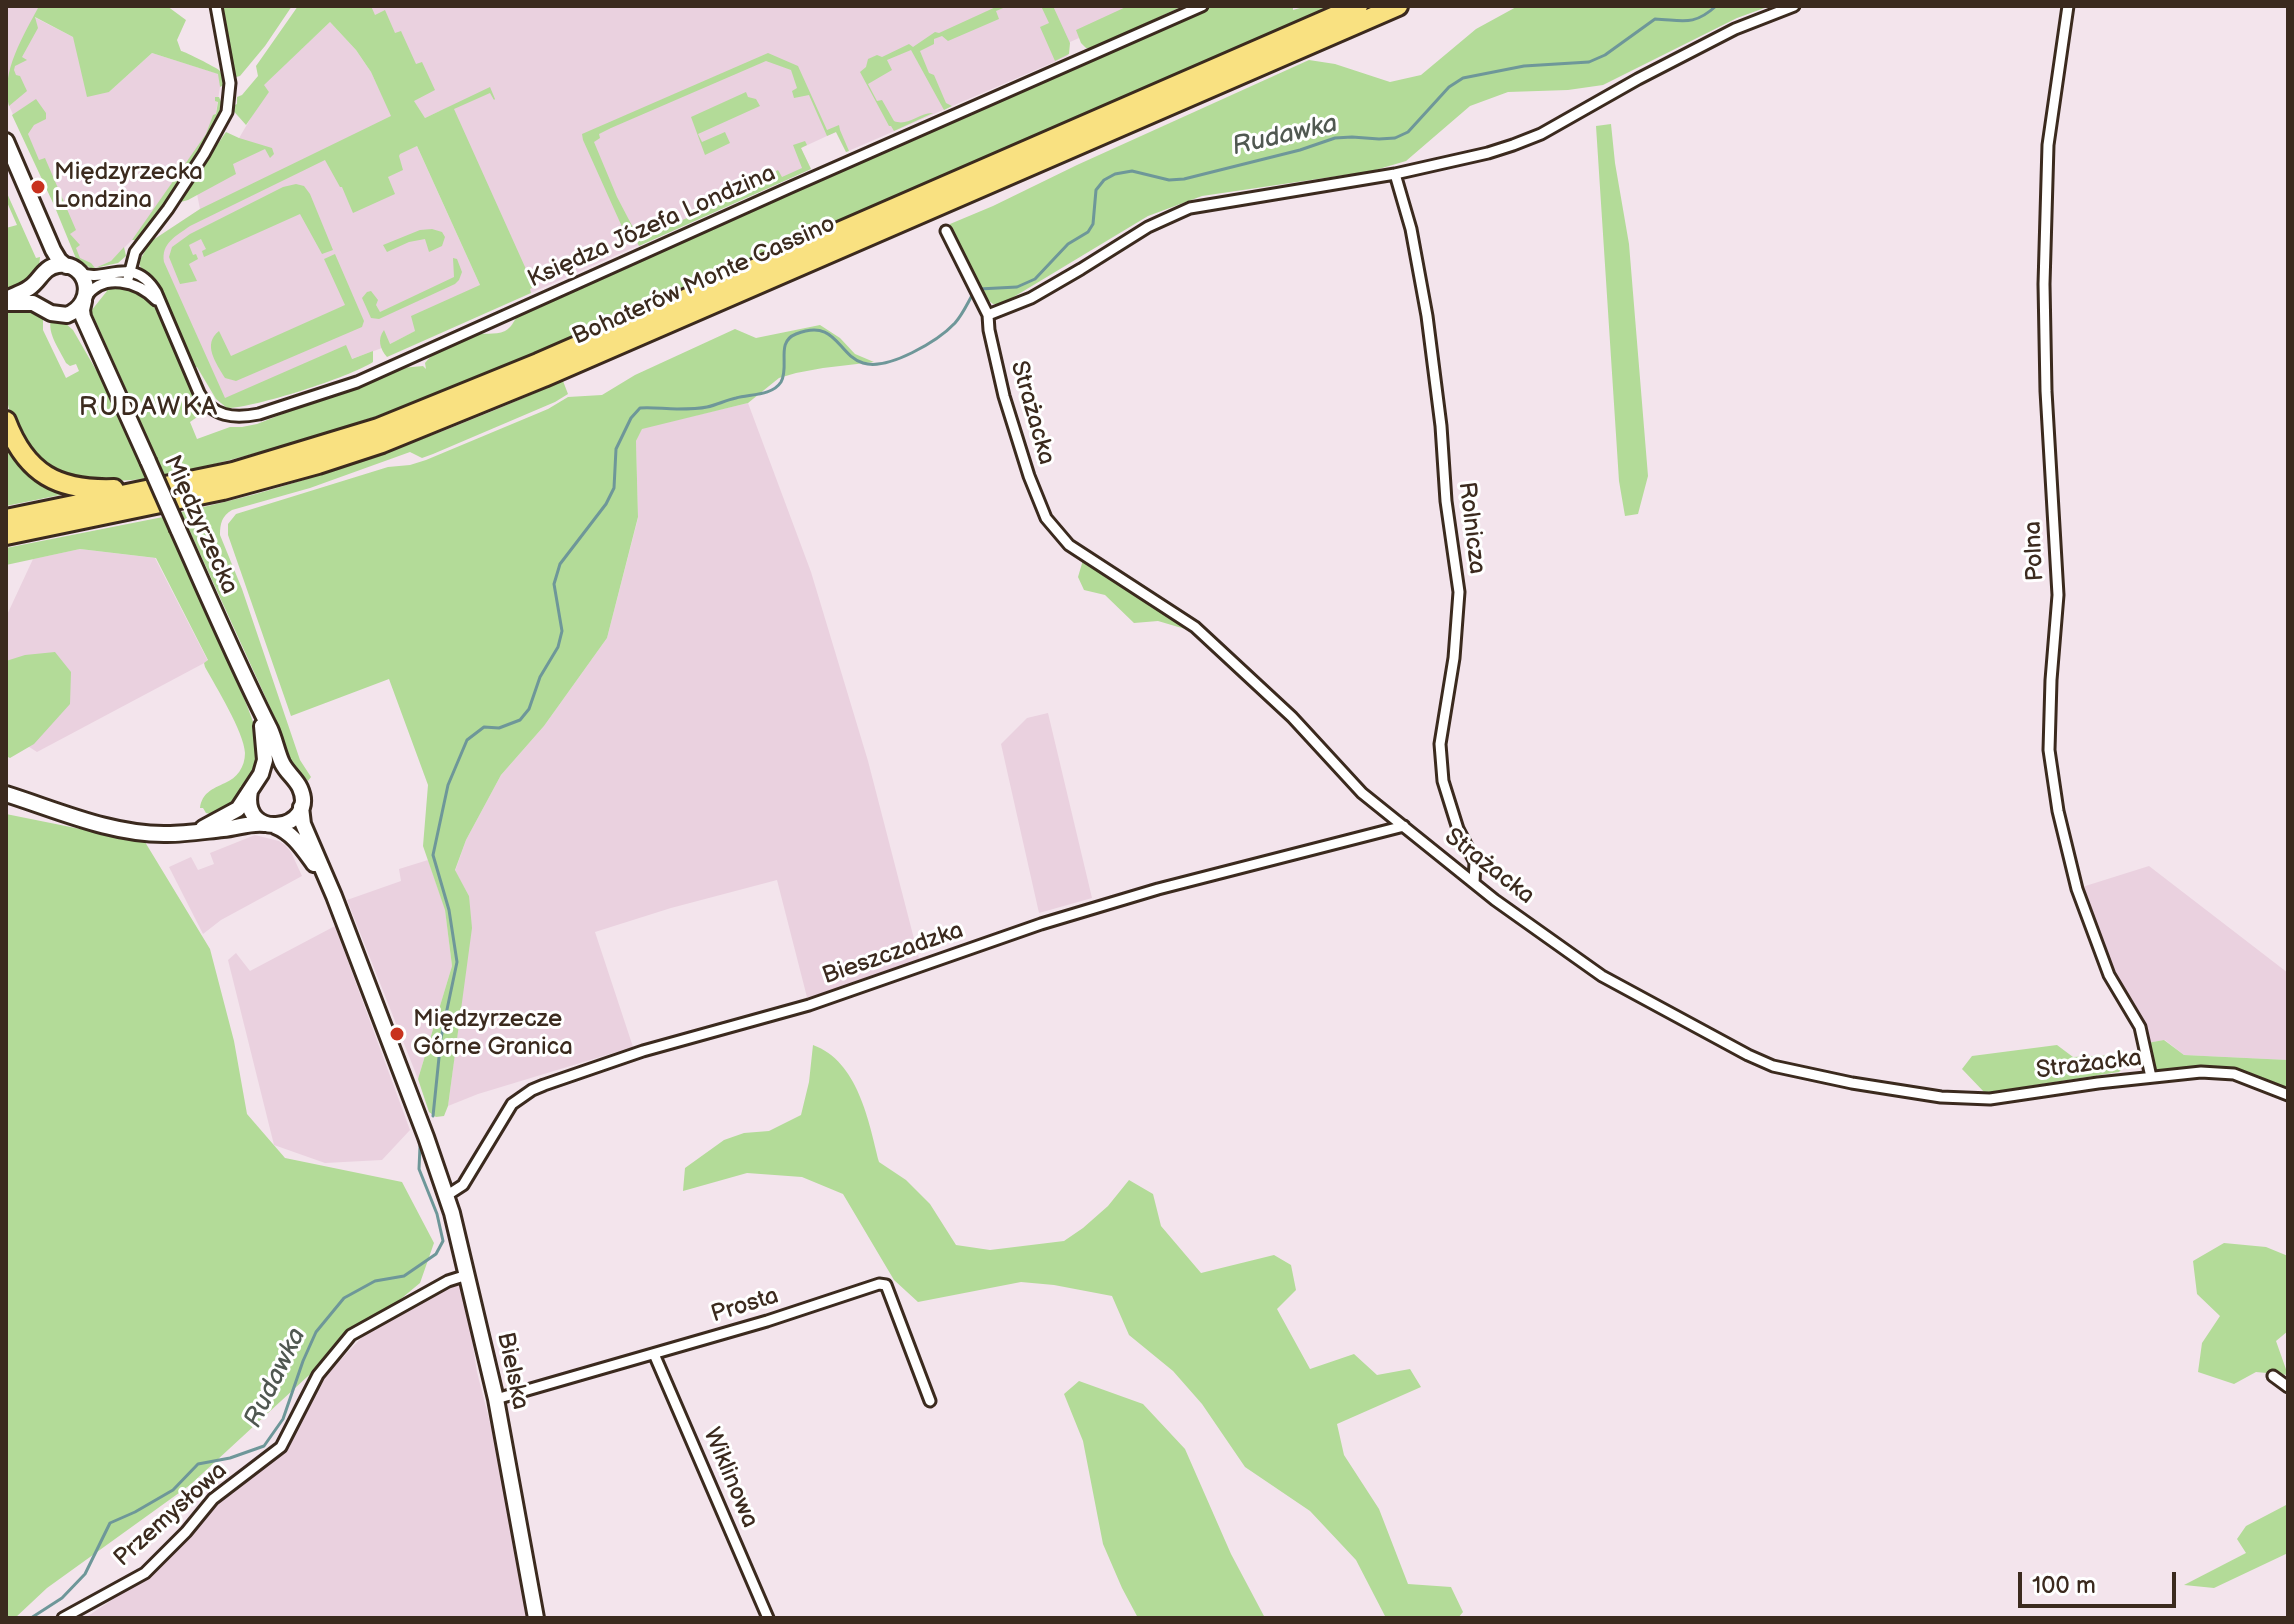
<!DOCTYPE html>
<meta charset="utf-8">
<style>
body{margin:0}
#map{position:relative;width:2294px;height:1624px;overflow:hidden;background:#f3e4ec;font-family:"Balsamiq Sans",sans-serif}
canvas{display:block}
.frame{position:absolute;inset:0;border:8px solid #3b2a1e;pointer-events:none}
.scale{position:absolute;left:2018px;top:1572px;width:158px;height:36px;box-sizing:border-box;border:4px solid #3b2a1e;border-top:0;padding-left:10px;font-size:24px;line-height:28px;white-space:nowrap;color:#3b2a1e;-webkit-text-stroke:6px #fff;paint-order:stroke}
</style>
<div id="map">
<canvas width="2294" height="1624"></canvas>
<div class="frame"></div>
<div class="scale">100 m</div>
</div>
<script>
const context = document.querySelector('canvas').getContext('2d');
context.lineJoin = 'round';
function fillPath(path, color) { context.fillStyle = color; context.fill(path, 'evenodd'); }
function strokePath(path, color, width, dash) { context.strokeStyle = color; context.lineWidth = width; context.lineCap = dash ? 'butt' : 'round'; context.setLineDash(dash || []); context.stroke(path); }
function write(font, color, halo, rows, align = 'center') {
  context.font = font + ' "Balsamiq Sans",sans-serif'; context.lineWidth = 6; context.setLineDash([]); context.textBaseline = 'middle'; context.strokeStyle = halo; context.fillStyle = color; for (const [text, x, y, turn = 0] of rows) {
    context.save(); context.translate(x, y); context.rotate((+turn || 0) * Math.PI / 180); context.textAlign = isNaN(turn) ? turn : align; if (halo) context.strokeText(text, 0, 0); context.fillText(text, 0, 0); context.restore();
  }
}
fillPath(new Path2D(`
 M 6,6 L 39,6 L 34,17 L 73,37 L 109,92 L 152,53 L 219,74 L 220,87 L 214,125 L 135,237 L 111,261 L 95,268 L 79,259 L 6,99 Z
 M 348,6 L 1153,6 L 1063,45 L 1068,56 L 846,152 L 836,132 L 827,136 L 801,148 L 811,169 L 531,293 L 501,226 L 440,111 L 425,118 Z
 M 330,22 L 356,50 L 371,72 L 392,116 L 401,111 L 485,296 L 382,348 L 224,405 L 150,242 L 200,209 L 197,194 L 235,145 L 259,104 L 269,92 L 263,85 Z
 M 748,403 L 811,572 L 868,761 L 920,962 L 809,1005 L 777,880 L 671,908 L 595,932 L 633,1047 L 478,1094 L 448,1106 L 458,1030 L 469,896 L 455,871 L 466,840 L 501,775 L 544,726 L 607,638 L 638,518 L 636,441 L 642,428 Z
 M 80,549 L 155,558 L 208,661 L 37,752 L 6,732 L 6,617 L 33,559 Z
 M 1048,713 L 1092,898 L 1039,913 L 1001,744 L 1027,718 Z
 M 255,835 L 279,841 L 285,845 L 291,852 L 302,876 L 221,920 L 203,934 L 169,867 L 191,857 L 198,870 L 214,864 L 210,853 Z
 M 428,860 L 445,909 L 452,966 L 418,1079 L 347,900 L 401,881 L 399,869 Z
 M 2149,866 L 2288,973 L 2288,1060 L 2184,1055 L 2165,1040 L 2147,1043 L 2112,974 L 2079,888 Z
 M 335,926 L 410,1130 L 382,1160 L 325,1163 L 274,1145 L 228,960 L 236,953 L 250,971 Z
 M 461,1285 L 466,1301 L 477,1372 L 509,1497 L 531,1618 L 85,1618 L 149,1575 L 219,1501 L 286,1451 L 324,1377 L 368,1331 L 449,1288 Z`), '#ead1df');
fillPath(new Path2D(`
 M 39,6 L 167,6 L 186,20 L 177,40 L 181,51 C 186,52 215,67 219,70 C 222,73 224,80 225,84 L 220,87 L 218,74 L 152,53 L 109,92 L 87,97 L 73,37 L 35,17 L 38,28 L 22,57 L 27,60 L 15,66 L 14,70 L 16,75 L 20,76 L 27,91 L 9,106 C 0,72 24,35 39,6 Z
 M 220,6 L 292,6 L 265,46 L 240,76 L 236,77 L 234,75 Z
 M 298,6 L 371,6 L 375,15 L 385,10 L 395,33 L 401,31 L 416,64 L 422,62 L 435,90 L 414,101 L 425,118 L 490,87 L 495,99 L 494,100 L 490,93 L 454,109 L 534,287 L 530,289 L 531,293 L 387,357 C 380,349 377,339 384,330 L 390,344 L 415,331 L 411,316 L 480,285 L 417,146 L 400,154 L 399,156 L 403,170 L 388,177 L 395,194 L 353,213 L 342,187 L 340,187 L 325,160 L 190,226 C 176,236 161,243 164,262 L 225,398 L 346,345 L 352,359 L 373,351 L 373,362 C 350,377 254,408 227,408 L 216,399 L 197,367 L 195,367 L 160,291 L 142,272 L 139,262 L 150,242 L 200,209 L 391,116 L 371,72 L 356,50 L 330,22 L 264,85 L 269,92 L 246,125 L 230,107 L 237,104 L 237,97 L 242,95 L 258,76 L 256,66 Z
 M 998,6 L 1008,6 L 996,11 L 999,19 L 948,41 L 942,36 L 934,39 L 934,44 L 920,51 L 929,73 L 934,75 L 946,103 L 952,106 L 944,110 L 911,50 L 887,60 L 892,70 L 868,84 L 877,101 L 882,100 L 894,121 C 908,127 920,112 933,113 L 894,131 L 891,126 L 889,126 L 860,72 L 866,67 L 868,59 L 877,55 L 882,57 L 909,44 L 913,47 L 935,32 L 939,33 Z
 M 1041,6 L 1053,6 L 1070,43 L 1069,54 L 1055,61 L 1040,27 L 1049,23 Z
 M 1128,6 L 1183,6 L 1092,48 L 1086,48 L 1081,43 L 1076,30 Z
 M 1214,6 L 1293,6 L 1293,10 L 1307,6 L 1333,6 L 446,391 C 354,426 261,454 165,476 L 91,311 L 107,291 L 106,288 C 172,278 175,373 203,413 L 190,422 L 197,439 L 230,427 L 242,427 L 257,424 L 295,409 L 352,390 L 402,368 L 423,366 L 426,369 L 425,363 C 436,349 462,336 480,334 C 489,333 497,335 505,331 C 512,327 513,322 517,317 C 522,312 533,308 539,304 L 1083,62 Z
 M 1518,6 L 1770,6 L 1737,18 L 1603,85 L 1568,90 L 1508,92 L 1470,106 L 1406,161 L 1372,171 L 1202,196 L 1148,216 L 1002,304 L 993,304 L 983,296 L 948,228 L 950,224 L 993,206 L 1077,165 L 1309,60 L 1335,64 L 1390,82 L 1421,75 L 1476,29 Z
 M 768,53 L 798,66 L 827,130 L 839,125 L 840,130 L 849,151 L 846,152 L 836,132 L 827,136 L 809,95 L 794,98 L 792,91 L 797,88 L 791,70 L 766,61 L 611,128 L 599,134 L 600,138 L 594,142 L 617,197 L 639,239 L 767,183 L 765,177 L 778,170 L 782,177 L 802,168 L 793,145 L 805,141 L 807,145 L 801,148 L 811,169 L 639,246 L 630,229 L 625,232 L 623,229 L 583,140 L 582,134 Z
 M 746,92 L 748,97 L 756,99 L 760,106 L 698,134 L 702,142 L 725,132 L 730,143 L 705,155 L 691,117 Z
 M 215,97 L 219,97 L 222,104 C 218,130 197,153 183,175 C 169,196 157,226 136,240 L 132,240 L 206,134 L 213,115 L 216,114 L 218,102 L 215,101 Z
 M 36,99 L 46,113 L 46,119 L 34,125 L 28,134 L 39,160 L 45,158 L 76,230 L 70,234 L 80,245 L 76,248 L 80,258 L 91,263 L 95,268 L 111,261 L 124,247 L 126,256 L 118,263 L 95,268 L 93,269 L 77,261 L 54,205 L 12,115 Z
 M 1611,124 L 1615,163 L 1629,244 L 1648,476 L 1638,514 L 1625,516 L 1619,481 L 1596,126 Z
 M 226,132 L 239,138 L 272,148 L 274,154 L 270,158 L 265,149 L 233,164 L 236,174 L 188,200 L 177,203 Z
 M 296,184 L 304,186 L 310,194 L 333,250 L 322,254 L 300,214 L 204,257 L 202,251 L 206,249 L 201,239 L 189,245 L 193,255 L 196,254 L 198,259 L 189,264 L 197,281 L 180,284 L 169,257 L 172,247 L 190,234 L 283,187 Z
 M 6,191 L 36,258 L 40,257 C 39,278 25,286 6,291 L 6,228 L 17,225 L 6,200 Z
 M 432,229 L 442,232 L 445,237 L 442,246 L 429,252 L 425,239 L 409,242 L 387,252 L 383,245 L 420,230 Z
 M 335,254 L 364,321 L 362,327 L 236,381 L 225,378 C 216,363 202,344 219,331 L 231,356 L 345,305 L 324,259 Z
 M 453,258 L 457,259 L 462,272 L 459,280 L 455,284 L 379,319 L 371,318 L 362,298 L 367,292 L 371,291 L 378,300 L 376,305 L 380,312 L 454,277 Z
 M 25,307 L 43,316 L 43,330 L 66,378 L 79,371 L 76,364 L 70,366 L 66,363 C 60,350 47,334 51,319 L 65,323 L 73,330 L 107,389 L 147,479 L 100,482 L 67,478 L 34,459 L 10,414 L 6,395 L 6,310 Z
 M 820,325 L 840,338 L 855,354 L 874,362 L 823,368 L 796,373 L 779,378 L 748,403 L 642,429 L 636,441 L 638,517 L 607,638 L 544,726 L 501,775 L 466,840 L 455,870 L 469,896 L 472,928 L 448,1106 L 444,1116 L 436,1117 L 429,1112 L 418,1079 L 452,966 L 445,910 L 423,846 L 428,785 L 389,679 L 291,716 L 228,535 L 228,524 L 236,514 L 388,467 L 410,465 L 426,460 L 548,409 L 568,397 L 602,395 L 635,375 L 735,329 L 756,338 Z
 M 563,381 L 568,394 L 555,402 L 433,454 L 422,458 L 410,452 L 310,488 L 232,510 C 222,516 220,523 220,535 L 242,589 L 300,760 L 311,777 L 308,781 L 289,761 L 275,718 L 181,512 C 314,484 439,435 563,381 Z
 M 6,437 C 25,468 30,479 65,494 L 6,506 Z
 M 163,517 L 246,703 L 258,735 L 257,765 L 244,782 L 238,798 L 226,809 L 214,815 L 206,813 L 203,808 L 200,808 C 202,793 212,789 225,783 C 237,778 245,767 245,753 C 244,732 216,687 205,667 L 204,663 L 208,660 L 156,558 L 80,549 L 6,565 L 6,548 Z
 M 1083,560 L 1192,631 L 1158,621 L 1134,623 L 1105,595 L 1084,590 L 1078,577 Z
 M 55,652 L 71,672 L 70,704 L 34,744 L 10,758 L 6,756 L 6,661 L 25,655 Z
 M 6,814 L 145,842 L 210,949 L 234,1041 L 247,1114 L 285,1158 L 402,1182 L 434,1243 L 420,1283 L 307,1377 L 190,1485 L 47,1588 L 15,1618 L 6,1618 Z
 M 2164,1040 L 2184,1055 L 2288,1060 L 2288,1090 C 2237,1069 2213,1066 2159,1071 L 2150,1063 L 2147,1043 Z
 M 813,1045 C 858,1061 869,1122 879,1162 L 906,1180 L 930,1204 L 956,1245 L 990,1250 L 1064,1241 L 1083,1228 L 1108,1206 L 1129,1180 L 1153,1194 L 1161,1226 L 1201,1273 L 1274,1255 L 1291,1265 L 1296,1290 L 1277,1309 L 1310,1369 L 1354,1354 L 1377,1375 L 1410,1369 L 1421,1387 L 1337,1424 L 1344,1455 L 1379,1509 L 1408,1584 L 1451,1587 L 1463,1612 L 1458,1618 L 1386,1618 L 1356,1560 L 1310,1511 L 1245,1467 L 1202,1404 L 1173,1371 L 1129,1335 L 1112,1296 L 1054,1285 L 1021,1282 L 918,1302 L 894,1280 L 843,1194 L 802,1177 L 747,1173 L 683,1191 L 685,1168 L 724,1140 L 744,1133 L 769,1131 L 801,1115 L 809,1082 Z
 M 2057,1045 L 2073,1057 L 2137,1054 L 2119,1072 L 1985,1093 L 1962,1069 L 1972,1056 Z
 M 2224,1243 L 2266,1247 L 2288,1256 L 2288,1331 L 2276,1341 L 2288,1375 L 2256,1372 L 2234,1384 L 2198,1372 L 2202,1343 L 2220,1316 L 2197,1294 L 2193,1261 Z
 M 1079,1381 L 1143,1404 L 1185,1449 L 1231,1554 L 1265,1618 L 1138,1618 L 1122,1588 L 1103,1544 L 1083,1441 L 1064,1394 Z
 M 2288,1504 L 2288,1553 L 2214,1588 L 2184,1585 L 2246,1553 L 2237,1539 L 2246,1526 Z`), '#b3db98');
strokePath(new Path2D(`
 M 979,289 L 1017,287 L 1035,279 L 1068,244 L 1088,232 L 1093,224 L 1096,190 L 1104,180 L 1115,174 L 1132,171 L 1169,180 L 1184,179 L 1300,150 L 1335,138 L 1352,137 L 1379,139 L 1395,138 L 1408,132 L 1449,87 L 1463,78 L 1524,66 L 1589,62 L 1605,55 L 1655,19 C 1682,20 1693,27 1716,6
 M 433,1116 L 441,1038 L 457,962 L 449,910 L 433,855 L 448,785 L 467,740 L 484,727 L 499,728 L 520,720 L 529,709 L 540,677 L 558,647 L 562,631 L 554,584 L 560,564 L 606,504 L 614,488 L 616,449 L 631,418 L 640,408 C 653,407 664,409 677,409 C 686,409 698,409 707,407 C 717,405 726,400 736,398 C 750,394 772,396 781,382 C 790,366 775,342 796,334 C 837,318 837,355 863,363 C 888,371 938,341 955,323 C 963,314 968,302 974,292
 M 31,1618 L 62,1598 L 85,1574 L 110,1523 L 135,1512 L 173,1490 L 198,1464 L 230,1458 L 264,1446 L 283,1419 L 303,1361 L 316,1332 L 344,1298 L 375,1281 L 404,1276 L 436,1254 L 443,1241 L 437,1214 L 419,1169 L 420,1146`), '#6e9799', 3);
const street = new Path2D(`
 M 2068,6 L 2048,145 L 2044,284 L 2046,391 L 2058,595 L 2051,680 L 2049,750 L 2058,811 L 2077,889 L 2109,975 L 2140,1027 L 2151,1077
 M 1395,174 L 1411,229 L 1427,316 L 1441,426 L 1446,501 L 1459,592 L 1454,658 L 1440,744 L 1443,781 L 1458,829 L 1475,862 L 1474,883
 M 946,231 L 988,315 L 989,330 L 1004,396 L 1029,476 L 1046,518 L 1069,545 L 1195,627 L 1292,717 L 1362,793 L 1495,900 L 1602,976 L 1748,1055 L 1773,1066 L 1852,1083 L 1941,1097 L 1990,1099 L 2098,1083 L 2201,1072 L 2234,1074 L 2288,1095
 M 80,273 C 106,284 132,253 156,292 L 199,393 C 212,417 234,419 259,414 L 357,382 L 791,187 L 1202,6
 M 127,283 L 135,252 L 168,209 L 204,154 L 227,112 L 230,83 L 216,6
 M 86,297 C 103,272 138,281 156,300
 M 988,315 L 1031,298 L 1081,269 L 1148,227 L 1190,208 L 1395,174 L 1488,153 L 1513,145 L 1541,134 L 1638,79 L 1735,29 L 1794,6
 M 446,1196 L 463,1185 L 512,1104 L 532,1090 L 544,1085 L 643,1051 L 809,1005 L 1041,924 L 1158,889 L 1404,826
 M 654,1354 L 768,1618
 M 2273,1376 L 2288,1387
 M 496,1399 L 767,1321 L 879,1284 L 886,1285 L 930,1401
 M 63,1618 L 145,1573 L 186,1532 L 213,1499 L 281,1447 L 318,1375 L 351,1335 L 448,1281 L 467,1275`);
const secondary = new Path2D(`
 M 6,141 L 53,250 L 59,260 L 66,266
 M 6,299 C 14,295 22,293 29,288 C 40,281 43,267 58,265 C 89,262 97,303 67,315 L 51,313 L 33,303 L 6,303
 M 84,301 L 82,310 L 83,317 L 148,461
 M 178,529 C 208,596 237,664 270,729 C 275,740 277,752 282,763 C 287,773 296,779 300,788 C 319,830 240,843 250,791
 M 6,794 C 57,810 112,835 167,834 C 185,834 204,831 223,829 C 237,828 250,822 265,824
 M 301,807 L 303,824 L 334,896 L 426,1137 L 452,1213 L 496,1399 L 536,1618
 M 275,826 C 293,833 303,849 314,864
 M 203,828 L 238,809 L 261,774 L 265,760 L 262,726`);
const highway = new Path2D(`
 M 6,421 C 26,474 58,491 114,489
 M 6,519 L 233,472 L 378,428 L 538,363 L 1358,6
 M 6,535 L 223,490 L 318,464 L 382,443 L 544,377 L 1398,6`);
strokePath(street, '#3b2a1e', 15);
strokePath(secondary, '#3b2a1e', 20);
strokePath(highway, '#3b2a1e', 24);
strokePath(street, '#fff', 9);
strokePath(secondary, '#fff', 14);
strokePath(highway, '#f9e181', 18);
const secondaryBridge = new Path2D(`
 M 148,461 L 178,529`);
strokePath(secondaryBridge, '#3b2a1e', 20, []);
strokePath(secondaryBridge, '#fff', 14);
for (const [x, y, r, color] of [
 [38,187,8,"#c8321e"],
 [397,1034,8,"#c8321e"]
]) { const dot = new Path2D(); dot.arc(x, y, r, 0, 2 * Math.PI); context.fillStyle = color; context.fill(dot); strokePath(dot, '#fff', 3); }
write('24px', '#3b2a1e', '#fff', [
 ["Międzyrzecka",54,173],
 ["Londzina",54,201],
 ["Międzyrzecze",413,1020],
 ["Górne Granica",413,1048]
], 'left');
write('24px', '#3b2a1e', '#fff', [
 ["Księdza Józefa Londzina",652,227,-24],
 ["Bohaterów Monte Cassino",704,281,-24],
 ["Strażacka",1032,413,74],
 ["Międzyrzecka",200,525,66],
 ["Rolnicza",1471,528,83],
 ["Polna",2035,551,-93],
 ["Strażacka",1489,867,38],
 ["Bieszczadzka",893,954,-19],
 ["Strażacka",2089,1065,-7],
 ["Prosta",745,1306,-17],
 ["Bielska",512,1371,78],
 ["Wiklinowa",730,1478,67],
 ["Przemysłowa",171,1515,-42]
]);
write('italic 26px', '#505851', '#fff', [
 ["Rudawka",1285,136,-13],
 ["Rudawka",276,1378,-64]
]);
context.letterSpacing = '2px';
write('26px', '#3b2a1e', '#fff', [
 ["RUDAWKA",149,408]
]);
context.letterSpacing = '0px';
</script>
